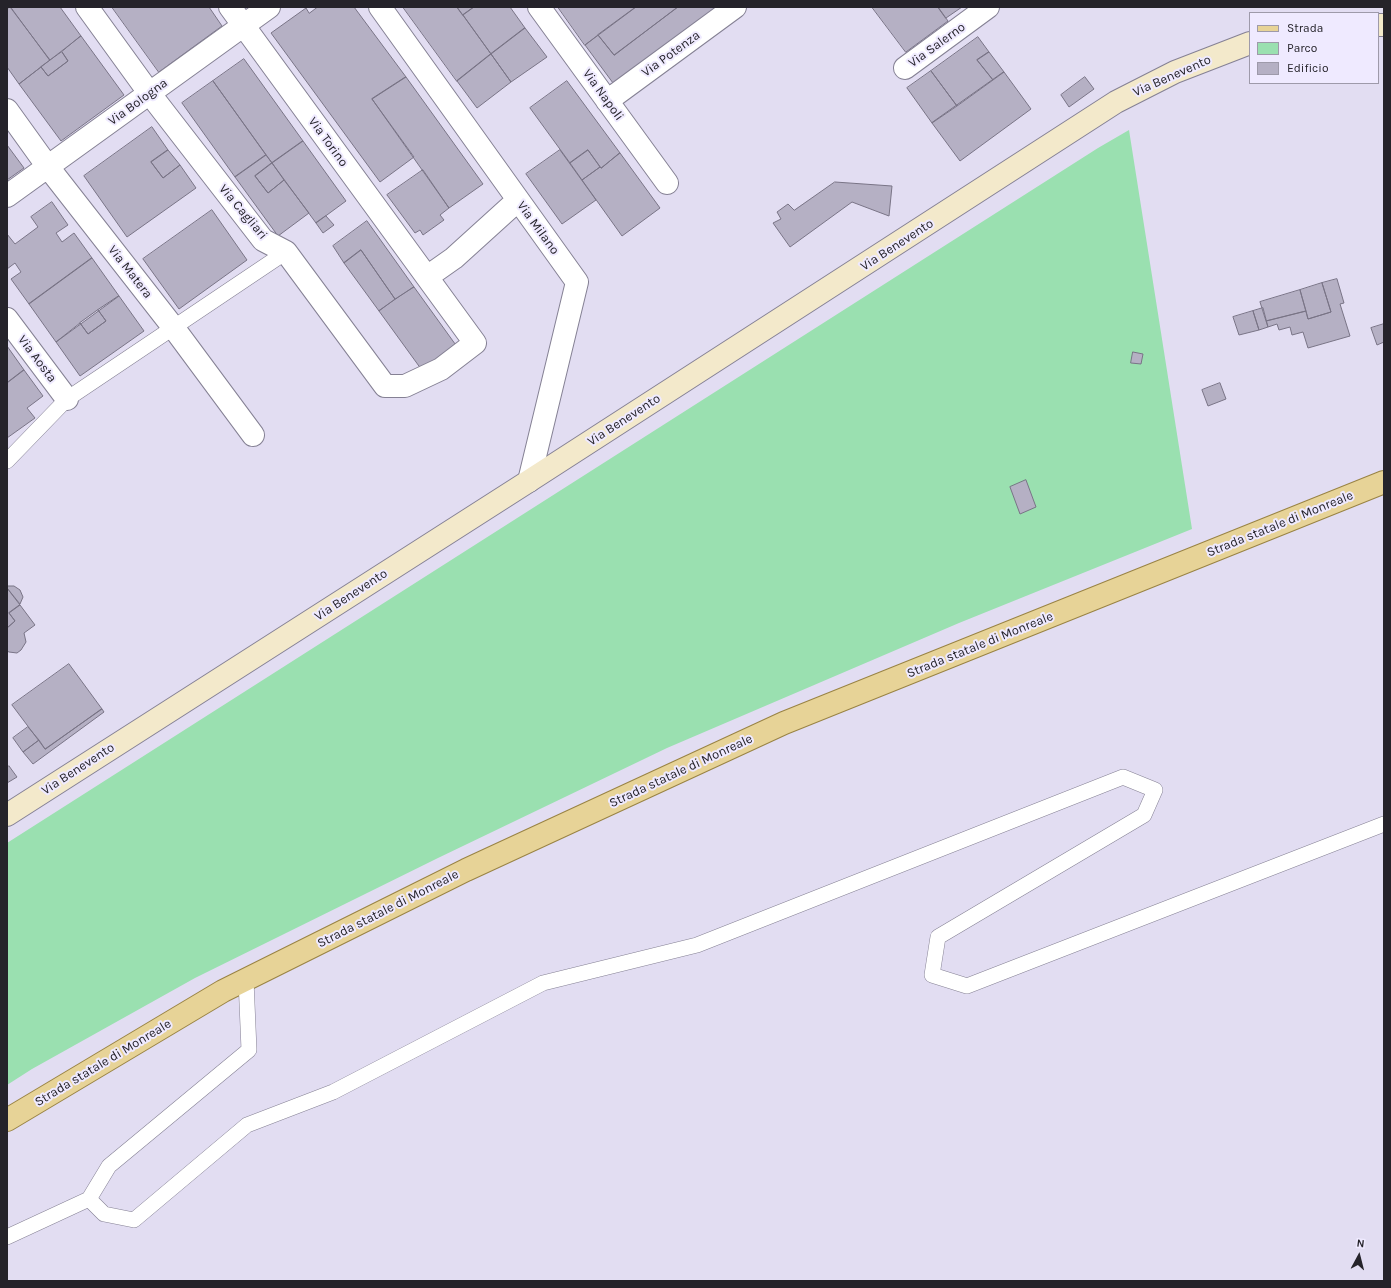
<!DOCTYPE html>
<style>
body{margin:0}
#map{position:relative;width:1391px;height:1288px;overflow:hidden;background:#e2ddf2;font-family:Karla,sans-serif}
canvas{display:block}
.frame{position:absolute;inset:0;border:8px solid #25232a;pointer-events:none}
.legend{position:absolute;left:1249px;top:12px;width:130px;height:72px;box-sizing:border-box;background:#efeaff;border:1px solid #9e9aaa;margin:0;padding:5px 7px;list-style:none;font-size:12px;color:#25232a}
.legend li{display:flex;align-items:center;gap:8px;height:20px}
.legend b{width:20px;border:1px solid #9e9aaa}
.north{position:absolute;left:1339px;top:1236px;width:40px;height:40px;-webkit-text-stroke:3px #efeaff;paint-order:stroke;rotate:7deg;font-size:11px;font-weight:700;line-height:16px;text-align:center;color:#25232a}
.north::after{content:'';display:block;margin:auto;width:14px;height:18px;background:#25232a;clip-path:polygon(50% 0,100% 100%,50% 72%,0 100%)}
</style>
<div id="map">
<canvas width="1391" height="1288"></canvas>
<div class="frame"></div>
<ul class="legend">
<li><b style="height:5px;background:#e7d397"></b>Strada</li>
<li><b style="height:11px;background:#9ae0b0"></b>Parco</li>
<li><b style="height:11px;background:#b5b0c4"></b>Edificio</li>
</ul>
<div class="north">N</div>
</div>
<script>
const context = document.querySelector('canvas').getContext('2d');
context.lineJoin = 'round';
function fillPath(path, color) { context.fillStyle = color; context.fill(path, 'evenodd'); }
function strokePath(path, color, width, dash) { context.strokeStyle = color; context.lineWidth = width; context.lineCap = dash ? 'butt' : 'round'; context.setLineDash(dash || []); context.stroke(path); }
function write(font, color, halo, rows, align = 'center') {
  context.font = font + ' Karla,sans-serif'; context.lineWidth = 4; context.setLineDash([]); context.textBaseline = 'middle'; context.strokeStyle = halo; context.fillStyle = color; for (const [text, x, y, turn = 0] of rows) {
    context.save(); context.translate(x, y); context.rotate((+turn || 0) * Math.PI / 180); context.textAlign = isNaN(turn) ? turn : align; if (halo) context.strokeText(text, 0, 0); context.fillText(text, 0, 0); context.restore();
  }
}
fillPath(new Path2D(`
 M 1129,130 L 1192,529 L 959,623 L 667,748 L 438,858 L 195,978 L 32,1069 L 7,1085 L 7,843 L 1098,148 Z`), '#9ae0b0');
const building = new Path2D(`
 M 10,7 L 50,60 L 19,84 L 7,67 L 7,10 Z
 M 11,7 L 60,7 L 81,36 L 50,60 Z
 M 112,7 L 209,7 L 222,26 L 159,72 Z
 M 318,7 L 354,7 L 406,77 L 372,99 L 414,157 L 380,182 L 271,33 L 306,8 L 309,13 Z
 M 403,7 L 457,7 L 491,54 L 457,81 Z
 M 457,7 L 474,7 L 463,15 Z
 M 474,7 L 510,7 L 525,28 L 491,54 L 463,15 Z
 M 558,7 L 636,7 L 585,45 Z
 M 636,7 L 678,7 L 614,55 L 598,35 Z
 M 678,7 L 717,7 L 613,83 L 585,45 L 598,35 L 614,55 Z
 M 872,7 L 938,7 L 948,21 L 906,52 Z
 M 938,7 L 962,7 L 946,18 Z
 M 525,28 L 547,57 L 511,82 L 491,54 Z
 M 81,36 L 124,95 L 61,141 L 19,84 L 41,67 L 48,76 L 68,61 L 62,52 Z
 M 978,37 L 989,52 L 977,60 L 993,80 L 957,106 L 931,71 Z
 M 62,52 L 68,61 L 48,76 L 41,67 Z
 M 989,52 L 1004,72 L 993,80 L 977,60 Z
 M 491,54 L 511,82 L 477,108 L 457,81 Z
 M 244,59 L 303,141 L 272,163 L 213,81 Z
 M 931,71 L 957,106 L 932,123 L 907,88 Z
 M 1004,72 L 1031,109 L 960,161 L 932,123 Z
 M 406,77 L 483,184 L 449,208 L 372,99 Z
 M 1085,77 L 1094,89 L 1069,107 L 1061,95 Z
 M 213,81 L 266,155 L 235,177 L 182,103 Z
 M 567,81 L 620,153 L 601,168 L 588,150 L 570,163 L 530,108 Z
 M 152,127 L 168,150 L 151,162 L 163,178 L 180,165 L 196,188 L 127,237 L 84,176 Z
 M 303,141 L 346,201 L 316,223 L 272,163 Z
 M 7,145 L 24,168 L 7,180 Z
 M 168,150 L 180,165 L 163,178 L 151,162 Z
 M 560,150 L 596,200 L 562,224 L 526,174 Z
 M 588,150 L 600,167 L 582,180 L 570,163 Z
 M 620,153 L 660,208 L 622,236 L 582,180 L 600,167 L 601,168 Z
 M 266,155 L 272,163 L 255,176 L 268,193 L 284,180 L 309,213 L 278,236 L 235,177 Z
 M 272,163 L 284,180 L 268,193 L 255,176 Z
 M 423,170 L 449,208 L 440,215 L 444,220 L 423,235 L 420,230 L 415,233 L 387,195 Z
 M 835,182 L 892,186 L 889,216 L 852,202 L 790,247 L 773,223 L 781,219 L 777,212 L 788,204 L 794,210 Z
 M 52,202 L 68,225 L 56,233 L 62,242 L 74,233 L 92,258 L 29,304 L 11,279 L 21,272 L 15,263 L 7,269 L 7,234 L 15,244 L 38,227 L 31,217 Z
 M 212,210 L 247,260 L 179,309 L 143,259 Z
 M 326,216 L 334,225 L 323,233 L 316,223 Z
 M 367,221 L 414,287 L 395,299 L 361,250 L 344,263 L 333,246 Z
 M 361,250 L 395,299 L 379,311 L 344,263 Z
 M 92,258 L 119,296 L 56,342 L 29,304 Z
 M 1337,279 L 1344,303 L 1340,304 L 1350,336 L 1308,348 L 1303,332 L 1292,335 L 1290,327 L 1279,330 L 1277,324 L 1268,327 L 1266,321 L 1306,311 L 1308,319 L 1331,312 L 1322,283 Z
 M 1322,283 L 1331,312 L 1308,319 L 1300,290 Z
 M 414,287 L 458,348 L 424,373 L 379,311 Z
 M 1300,290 L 1306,311 L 1266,321 L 1260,302 Z
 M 119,296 L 144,331 L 80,376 L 56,342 L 80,323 L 88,334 L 106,321 L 98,310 Z
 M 1263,308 L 1268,327 L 1259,330 L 1253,311 Z
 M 98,310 L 106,321 L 88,334 L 80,323 Z
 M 1253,311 L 1259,330 L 1239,335 L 1233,317 Z
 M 1384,324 L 1384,342 L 1377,345 L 1371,328 Z
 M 7,346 L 24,370 L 7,383 Z
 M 1133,352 L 1143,354 L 1141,364 L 1131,363 Z
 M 24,370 L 43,396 L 27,408 L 35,418 L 7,438 L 7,383 Z
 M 1220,383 L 1226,399 L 1208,406 L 1202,390 Z
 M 1026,480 L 1036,507 L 1020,514 L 1010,487 Z
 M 7,586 L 14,586 L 20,590 L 23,597 L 20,604 L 7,588 Z
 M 7,588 L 20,605 L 9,613 L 15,621 L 7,628 Z
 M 20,605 L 35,625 L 24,633 L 26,642 L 21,650 L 17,653 L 9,652 L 7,651 L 7,628 L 15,621 L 9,613 Z
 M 69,664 L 102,709 L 45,749 L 12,705 Z
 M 102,709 L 104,712 L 33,764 L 23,752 L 39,740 L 45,749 Z
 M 28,727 L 39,740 L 23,752 L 13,738 Z
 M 9,766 L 17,777 L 7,783 L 7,768 Z`);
fillPath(building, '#b5b0c4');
strokePath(building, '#797486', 1);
const service = new Path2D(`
 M 7,461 L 67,399 L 286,252
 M 246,980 L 249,1050 L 109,1166 L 89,1199 L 104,1214 L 134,1220 L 247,1125 L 333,1092 L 543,983 L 697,945 L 1123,777 L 1155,790 L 1144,815 L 938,937 L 932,975 L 967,986 L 1384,824
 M 7,1237 L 89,1199`);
const minor = new Path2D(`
 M 87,7 L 150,94 L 263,240 L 286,252 L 385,386 L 405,386 L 441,369 L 475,343 L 230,7
 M 380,7 L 577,282 L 529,481
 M 539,7 L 667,183
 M 905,68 L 988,7
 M 607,101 L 735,7
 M 7,110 L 48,167 L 173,327 L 253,435
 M 7,196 L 269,7
 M 427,277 L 454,258 L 518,200
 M 7,319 L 67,399`);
const secondary = new Path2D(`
 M 1378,25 L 1384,25
 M 7,815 L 529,481 L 1116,102 L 1175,72 L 1250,43`);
const primary = new Path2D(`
 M 7,1120 L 223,991 L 466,870 L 784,723 L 1384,482`);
strokePath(service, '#858194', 16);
strokePath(minor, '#858194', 24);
strokePath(secondary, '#858194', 24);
strokePath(primary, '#998344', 24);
strokePath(service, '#fff', 15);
strokePath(minor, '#fff', 22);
strokePath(secondary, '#f3e9cb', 22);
strokePath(primary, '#e7d397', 22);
write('13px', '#25232a', '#efeaff', [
 ["Via Salerno",937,45,-36],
 ["Via Potenza",671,54,-36],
 ["Via Benevento",1172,76,-24],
 ["Via Napoli",603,95,54],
 ["Via Bologna",138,102,-36],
 ["Via Torino",328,142,54],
 ["Via Cagliari",243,212,50],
 ["Via Milano",538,228,54],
 ["Via Benevento",897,245,-33],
 ["Via Matera",130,272,52],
 ["Via Aosta",37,359,53],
 ["Via Benevento",624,420,-33],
 ["Strada statale di Monreale",1280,524,-22],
 ["Via Benevento",351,595,-33],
 ["Strada statale di Monreale",980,645,-22],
 ["Via Benevento",78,769,-33],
 ["Strada statale di Monreale",681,771,-25],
 ["Strada statale di Monreale",388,909,-27],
 ["Strada statale di Monreale",103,1063,-31]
]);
</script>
